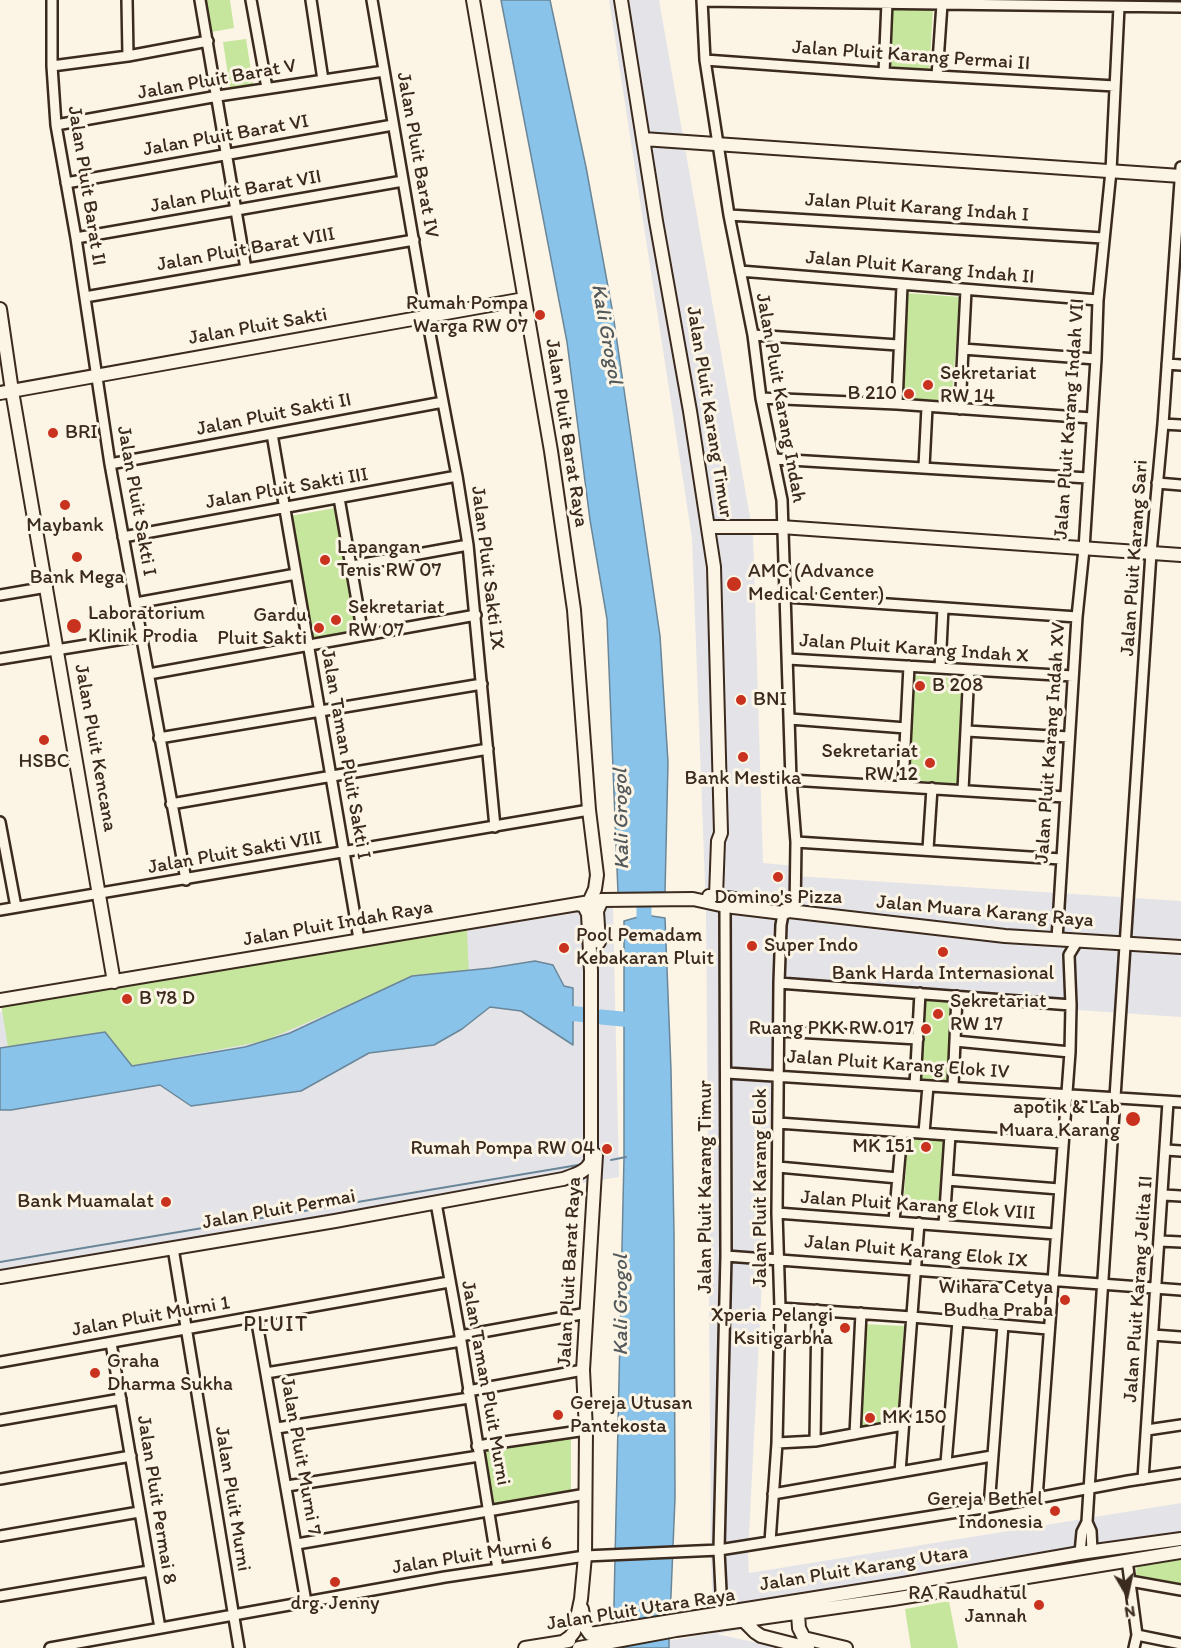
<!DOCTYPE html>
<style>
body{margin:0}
#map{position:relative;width:1181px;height:1648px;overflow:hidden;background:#fcf5e5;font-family:Itim,sans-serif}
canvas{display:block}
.north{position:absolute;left:1097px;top:1564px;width:60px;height:60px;-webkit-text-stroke:4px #fcf5e5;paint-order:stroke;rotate:171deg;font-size:16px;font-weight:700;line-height:24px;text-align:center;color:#3b2a1e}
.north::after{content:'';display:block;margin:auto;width:21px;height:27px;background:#3b2a1e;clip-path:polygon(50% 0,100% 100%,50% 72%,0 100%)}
</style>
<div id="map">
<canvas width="1181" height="1648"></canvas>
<div class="north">N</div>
</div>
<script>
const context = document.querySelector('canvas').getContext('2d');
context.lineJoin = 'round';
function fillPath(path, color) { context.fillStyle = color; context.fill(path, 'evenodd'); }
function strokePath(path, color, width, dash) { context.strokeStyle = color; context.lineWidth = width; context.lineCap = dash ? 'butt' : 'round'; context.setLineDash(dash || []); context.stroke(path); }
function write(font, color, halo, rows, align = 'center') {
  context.font = font + ' Itim,sans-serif'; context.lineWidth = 6; context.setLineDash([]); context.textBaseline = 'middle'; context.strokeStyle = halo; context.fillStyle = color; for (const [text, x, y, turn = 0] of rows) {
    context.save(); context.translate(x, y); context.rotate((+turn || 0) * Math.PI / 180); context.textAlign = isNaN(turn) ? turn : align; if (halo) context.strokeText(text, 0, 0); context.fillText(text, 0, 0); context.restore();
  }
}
fillPath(new Path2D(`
 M 609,0 L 659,0 L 753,534 L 763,863 L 796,866 L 795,876 L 1181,901 L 1181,1017 L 777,990 L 748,1554 L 749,1573 L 1181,1503 L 1181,1551 L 716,1634 L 782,1648 L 625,1648 L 714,1633 L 711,1559 L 706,911 L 692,538 Z
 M 613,907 L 619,1177 L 0,1279 L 0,1012 L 467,930 Z`), '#e4e4e8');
fillPath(new Path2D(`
 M 206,0 L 230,0 L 234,28 L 211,32 Z
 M 886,7 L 933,9 L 929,76 L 882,73 Z
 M 246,39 L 253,84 L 230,88 L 223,42 Z
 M 906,293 L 960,297 L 951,407 L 897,403 Z
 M 335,508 L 357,631 L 312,639 L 290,516 Z
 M 906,675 L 968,679 L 961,784 L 898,779 Z
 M 467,930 L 469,977 L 388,988 L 264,1041 L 132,1066 L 104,1032 L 8,1047 L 1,1004 Z
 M 913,997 L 953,1000 L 951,1061 L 948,1084 L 908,1081 Z
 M 908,1135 L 948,1137 L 940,1214 L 903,1212 Z
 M 863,1324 L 904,1326 L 898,1424 L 857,1431 Z
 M 571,1431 L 571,1492 L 495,1506 L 484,1446 Z
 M 1181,1557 L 1181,1584 L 1136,1575 L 1137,1564 Z
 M 949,1601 L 958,1648 L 911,1648 L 905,1609 Z`), '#c6e69e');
const water = new Path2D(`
 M 501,0 L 550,0 L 586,167 L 613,314 L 660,636 L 668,762 L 665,892 L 618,893 L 607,619 L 590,520 L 567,342 Z
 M 645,915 L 665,918 L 671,1070 L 674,1234 L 675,1498 L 669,1643 L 669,1648 L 613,1648 L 624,1158 L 624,921 Z
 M 535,961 L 553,965 L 564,986 L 573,988 L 573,1045 L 521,1011 L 490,1007 L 462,1029 L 434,1045 L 369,1053 L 301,1091 L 191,1106 L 160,1085 L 11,1110 L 0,1110 L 0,1048 L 105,1032 L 132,1066 L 245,1047 L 290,1033 L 412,976 L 491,968 Z`);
fillPath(water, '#8ac3e9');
strokePath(water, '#6a8698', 1.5);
strokePath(new Path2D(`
 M 611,1160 L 626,1157
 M 0,1262 L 584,1164`), '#6a8698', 2);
strokePath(new Path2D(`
 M 644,872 L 644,935
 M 557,1004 L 566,1013 L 588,1015
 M 601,1017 L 643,1021`), '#8ac3e9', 15);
const minor = new Path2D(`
 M 52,0 L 52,66 L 56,125 L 76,238 L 110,464 L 186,880
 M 127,0 L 128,56
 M 200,0 L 246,269
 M 251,0 L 267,88
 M 311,0 L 323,80
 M 372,0 L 424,302 L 457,476 L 468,545 L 495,827
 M 702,0 L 705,60 L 729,215 L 753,335 L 761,398 L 782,500 L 791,780 L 796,842 L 795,912
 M 702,1 L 1181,7
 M 705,60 L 884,73 L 1115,86
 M 52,66 L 128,56 L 208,41
 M 884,73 L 887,2
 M 937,76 L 942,4
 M 56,125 L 218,96 L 384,71
 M 66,183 L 393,125
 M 729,215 L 1103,238
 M 76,238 L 403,181
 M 740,271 L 1098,300
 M 85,297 L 414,240
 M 753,335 L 898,345
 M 963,349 L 1096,359
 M 1167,364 L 1181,365
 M 761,398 L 897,404 L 1092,418
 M 897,404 L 902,285
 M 960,409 L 966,290
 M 1163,424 L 1181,425
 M 272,434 L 359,939
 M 774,459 L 1088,478
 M 110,464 L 443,402
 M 924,467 L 927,407
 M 1157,483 L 1181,485
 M 339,498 L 363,635
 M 123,537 L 457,476
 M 352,566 L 468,545
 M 0,595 L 47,587
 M 786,597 L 1077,617
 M 136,603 L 296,574
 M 0,659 L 142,636
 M 788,659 L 1073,676
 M 940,668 L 943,608
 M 149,674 L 476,615
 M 790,719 L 906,728
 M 967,731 L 1069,737
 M 159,738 L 482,684
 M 791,780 L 1065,797
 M 903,786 L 909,666
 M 963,790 L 969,670
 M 171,804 L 488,749
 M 0,822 L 16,907
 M 796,842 L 1061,859
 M 928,849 L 932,788
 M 0,910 L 589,810
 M 1057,939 L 1077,617 L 1084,549 L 1096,359 L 1098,300 L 1111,171 L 1119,7
 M 779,983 L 1071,1005
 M 778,1031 L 918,1039
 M 955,1041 L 1070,1052
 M 727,1073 L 1181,1102
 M 915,1085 L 920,993
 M 953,1086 L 957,996
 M 778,1123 L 1062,1143
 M 924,1133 L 928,1086
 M 1166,1150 L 1181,1151
 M 778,1167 L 898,1178
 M 947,1180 L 1059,1189
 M 1164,1195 L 1181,1196
 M 436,1203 L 461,1341 L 498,1569
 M 777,1213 L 1055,1234
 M 894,1221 L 902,1132
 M 944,1225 L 950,1135
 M 1160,1241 L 1181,1242
 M 173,1248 L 239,1648
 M 726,1256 L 1181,1290
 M 780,1308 L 912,1317 L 1048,1329
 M 256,1317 L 306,1602
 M 1153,1335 L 1181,1337
 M 460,1336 L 587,1313
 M 111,1343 L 160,1628
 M 0,1362 L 449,1282
 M 266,1373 L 461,1341
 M 468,1391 L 583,1370
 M 0,1420 L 121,1399
 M 277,1428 L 469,1398
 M 1147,1430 L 1181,1425
 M 855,1434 L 861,1313
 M 815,1441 L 817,1310
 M 777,1443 L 815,1441 L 903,1425
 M 477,1446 L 586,1430
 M 946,1463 L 958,1321
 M 900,1472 L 919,1223
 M 0,1479 L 131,1456
 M 1143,1479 L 1168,1102
 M 287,1486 L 479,1456
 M 773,1494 L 992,1456
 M 1037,1498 L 1070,1052 L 1071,1005 L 1069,955 L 1078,940
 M 989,1507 L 1003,1325
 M 0,1536 L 139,1512
 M 770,1542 L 777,1443 L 780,1308 L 777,1213 L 779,983 L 781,925 L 784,909
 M 297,1544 L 586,1494
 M 1092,1551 L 1091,1531 L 1087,1522 L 1089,1490 L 1151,553 L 1163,424 L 1181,167
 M 1080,1553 L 1082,1532 L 1087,1522
 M 1127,1560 L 1137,1635 L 1134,1648
 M 1130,1581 L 1181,1590
 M 0,1596 L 149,1571
 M 722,1612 L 719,1550 L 726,1256 L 725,906
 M 1137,1635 L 1181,1644
 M 50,1648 L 445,1577 L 539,1563 L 585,1556 L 719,1550 L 989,1507 L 1128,1481 L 1181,1473`);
const tertiary = new Path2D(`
 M 473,0 L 551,451 L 574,610 L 589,810 L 597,875 L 595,889 L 589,902
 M 621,0 L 656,221 L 690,411 L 714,567 L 721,833 L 718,841 L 716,896
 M 643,139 L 1181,176
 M 0,309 L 12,391 L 114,982
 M 0,393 L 524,299
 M 708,527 L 781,527 L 1181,555
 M 709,896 L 751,901
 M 599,942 L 597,911 L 602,900
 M 0,1000 L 602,900 L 693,899 L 725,906 L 783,913 L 789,911 L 1005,936 L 1181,947
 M 0,1277 L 335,1221 L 563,1179 C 574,1175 587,1172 591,1161 L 591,971 L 588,914 L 584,906 L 578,904
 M 582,1609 L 585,1627 L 590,1634 L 903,1584 L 1080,1553 L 1181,1539
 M 798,1614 L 799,1628 L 804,1638 L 846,1648
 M 744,1621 L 755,1632 L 761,1636 L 808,1648
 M 563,1642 L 570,1637 L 574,1632 L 581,1599 L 585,1556 L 586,1430 L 583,1370 L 596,1155
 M 525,1648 L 569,1641
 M 579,1648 L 676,1630 L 893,1599 L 1181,1552`);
strokePath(minor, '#3b2a1e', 14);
strokePath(tertiary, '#3b2a1e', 16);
strokePath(minor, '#fcf5e5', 9);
strokePath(tertiary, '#fcf5e5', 12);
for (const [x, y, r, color] of [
 [540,315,6,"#c8321e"],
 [928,385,6,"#c8321e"],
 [909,394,6,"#c8321e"],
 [53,433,6,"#c8321e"],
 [65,505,6,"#c8321e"],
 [77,557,6,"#c8321e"],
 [325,560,6,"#c8321e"],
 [734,584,8,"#c8321e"],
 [336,620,6,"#c8321e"],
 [74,626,8,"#c8321e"],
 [319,628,6,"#c8321e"],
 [920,686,6,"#c8321e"],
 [741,700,6,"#c8321e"],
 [44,740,6,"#c8321e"],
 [743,757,6,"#c8321e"],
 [930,763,6,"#c8321e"],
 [778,877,6,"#c8321e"],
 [752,946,6,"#c8321e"],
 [564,948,6,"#c8321e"],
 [943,952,6,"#c8321e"],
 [127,999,6,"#c8321e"],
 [938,1014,6,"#c8321e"],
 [926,1029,6,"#c8321e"],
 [1133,1119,8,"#c8321e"],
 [926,1147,6,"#c8321e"],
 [607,1149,6,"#c8321e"],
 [166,1202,6,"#c8321e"],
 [1065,1300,6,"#c8321e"],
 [845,1328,6,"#c8321e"],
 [95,1373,6,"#c8321e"],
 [558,1415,6,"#c8321e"],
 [870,1418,6,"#c8321e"],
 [1055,1511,6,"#c8321e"],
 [335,1582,6,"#c8321e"],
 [1039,1605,6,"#c8321e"]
]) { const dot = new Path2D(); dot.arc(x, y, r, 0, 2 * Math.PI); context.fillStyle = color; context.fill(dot); strokePath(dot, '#fcf5e5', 2); }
write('20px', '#3b2a1e', '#fcf5e5', [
 ["Jalan Pluit Karang Permai II",911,56,4],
 ["Jalan Pluit Barat V",217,80,-10],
 ["Jalan Pluit Barat VI",226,136,-10],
 ["Jalan Pluit Barat IV",417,155,80],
 ["Jalan Pluit Barat II",86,186,81],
 ["Jalan Pluit Barat VII",236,192,-10],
 ["Jalan Pluit Karang Indah I",917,208,4],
 ["Jalan Pluit Barat VIII",246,250,-10],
 ["Jalan Pluit Karang Indah II",920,268,5],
 ["Jalan Pluit Sakti",258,327,-10],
 ["Jalan Pluit Karang Indah",780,398,80],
 ["Jalan Pluit Karang Timur",709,412,81],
 ["Jalan Pluit Sakti II",274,415,-11],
 ["Jalan Pluit Karang Indah VII",1070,419,-86],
 ["Jalan Pluit Barat Raya",566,433,81],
 ["Jalan Pluit Sakti III",287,489,-10],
 ["Jalan Pluit Sakti I",136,501,80],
 ["Jalan Pluit Karang Sari",1135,558,-86],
 ["Jalan Pluit Sakti IX",487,568,83],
 ["Jalan Pluit Karang Indah X",914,649,4],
 ["Jalan Pluit Karang Indah XV",1051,743,-86],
 ["Jalan Pluit Kencana",95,748,80],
 ["Jalan Taman Pluit Sakti I",345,754,80],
 ["Jalan Pluit Sakti VIII",235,853,-10],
 ["Jalan Muara Karang Raya",985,912,5],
 ["Jalan Pluit Indah Raya",338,924,-10],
 ["Jalan Pluit Karang Elok IV",898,1065,4],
 ["Jalan Pluit Karang Timur",706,1187,-90],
 ["Jalan Pluit Karang Elok",761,1188,-90],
 ["Jalan Pluit Karang Elok VIII",918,1206,4],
 ["Jalan Pluit Permai",279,1210,-10],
 ["Jalan Pluit Karang Elok IX",916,1252,5],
 ["Jalan Pluit Barat Raya",570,1272,-87],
 ["Jalan Pluit Karang Jelita II",1139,1289,-86],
 ["Jalan Pluit Murni 1",151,1317,-10],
 ["Jalan Taman Pluit Murni",485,1383,80],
 ["Jalan Pluit Murni 7",300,1456,80],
 ["Jalan Pluit Murni",232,1499,81],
 ["Jalan Pluit Permai 8",156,1500,81],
 ["Jalan Pluit Murni 6",472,1556,-9],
 ["Jalan Pluit Karang Utara",864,1569,-9],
 ["Jalan Pluit Utara Raya",641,1610,-9]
]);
write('20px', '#3b2a1e', '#fcf5e5', [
 ["Rumah Pompa",528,304,"right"],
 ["Warga RW 07",528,327,"right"],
 ["Sekretariat",940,374],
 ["RW 14",940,397],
 ["B 210",897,394,"right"],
 ["BRI",65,433],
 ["Maybank",65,526,"center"],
 ["Lapangan",337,548],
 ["Tenis RW 07",337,571],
 ["AMC (Advance",748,572],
 ["Medical Center)",748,595],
 ["Bank Mega",77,578,"center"],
 ["Sekretariat",348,608],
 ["RW 07",348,631],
 ["Laboratorium",88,614],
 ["Klinik Prodia",88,637],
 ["Gardu",307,616,"right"],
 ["Pluit Sakti",307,639,"right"],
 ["B 208",932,686],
 ["BNI",753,700],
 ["Sekretariat",918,752,"right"],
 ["RW 12",918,775,"right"],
 ["HSBC",44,762,"center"],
 ["Bank Mestika",743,779,"center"],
 ["Domino's Pizza",778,898,"center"],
 ["Pool Pemadam",576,936],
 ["Kebakaran Pluit",576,959],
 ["Super Indo",764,946],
 ["Bank Harda Internasional",943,974,"center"],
 ["B 78 D",139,999],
 ["Sekretariat",950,1002],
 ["RW 17",950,1025],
 ["Ruang PKK RW 017",914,1029,"right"],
 ["apotik & Lab",1120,1108,"right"],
 ["Muara Karang",1120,1131,"right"],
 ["MK 151",914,1147,"right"],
 ["Rumah Pompa RW 04",595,1149,"right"],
 ["Bank Muamalat",154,1202,"right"],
 ["Wihara Cetya",1053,1288,"right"],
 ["Budha Praba",1053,1311,"right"],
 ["Xperia Pelangi",833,1316,"right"],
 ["Ksitigarbha",833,1339,"right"],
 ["Graha",107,1362],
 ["Dharma Sukha",107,1385],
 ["Gereja Utusan",570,1404],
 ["Pantekosta",570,1427],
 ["MK 150",882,1418],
 ["Gereja Bethel",1043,1500,"right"],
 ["Indonesia",1043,1523,"right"],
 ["RA Raudhatul",1027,1594,"right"],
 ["Jannah",1027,1617,"right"],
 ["drg. Jenny",335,1604,"center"]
], 'left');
write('italic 21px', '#53585b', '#fcf5e5', [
 ["Kali Grogol",606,334,80],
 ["Kali Grogol",622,819,-91],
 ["Kali Grogol",622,1305,-90]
]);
context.letterSpacing = '1.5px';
write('22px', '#3b2a1e', '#fcf5e5', [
 ["PLUIT",276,1325]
]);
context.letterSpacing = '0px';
</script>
